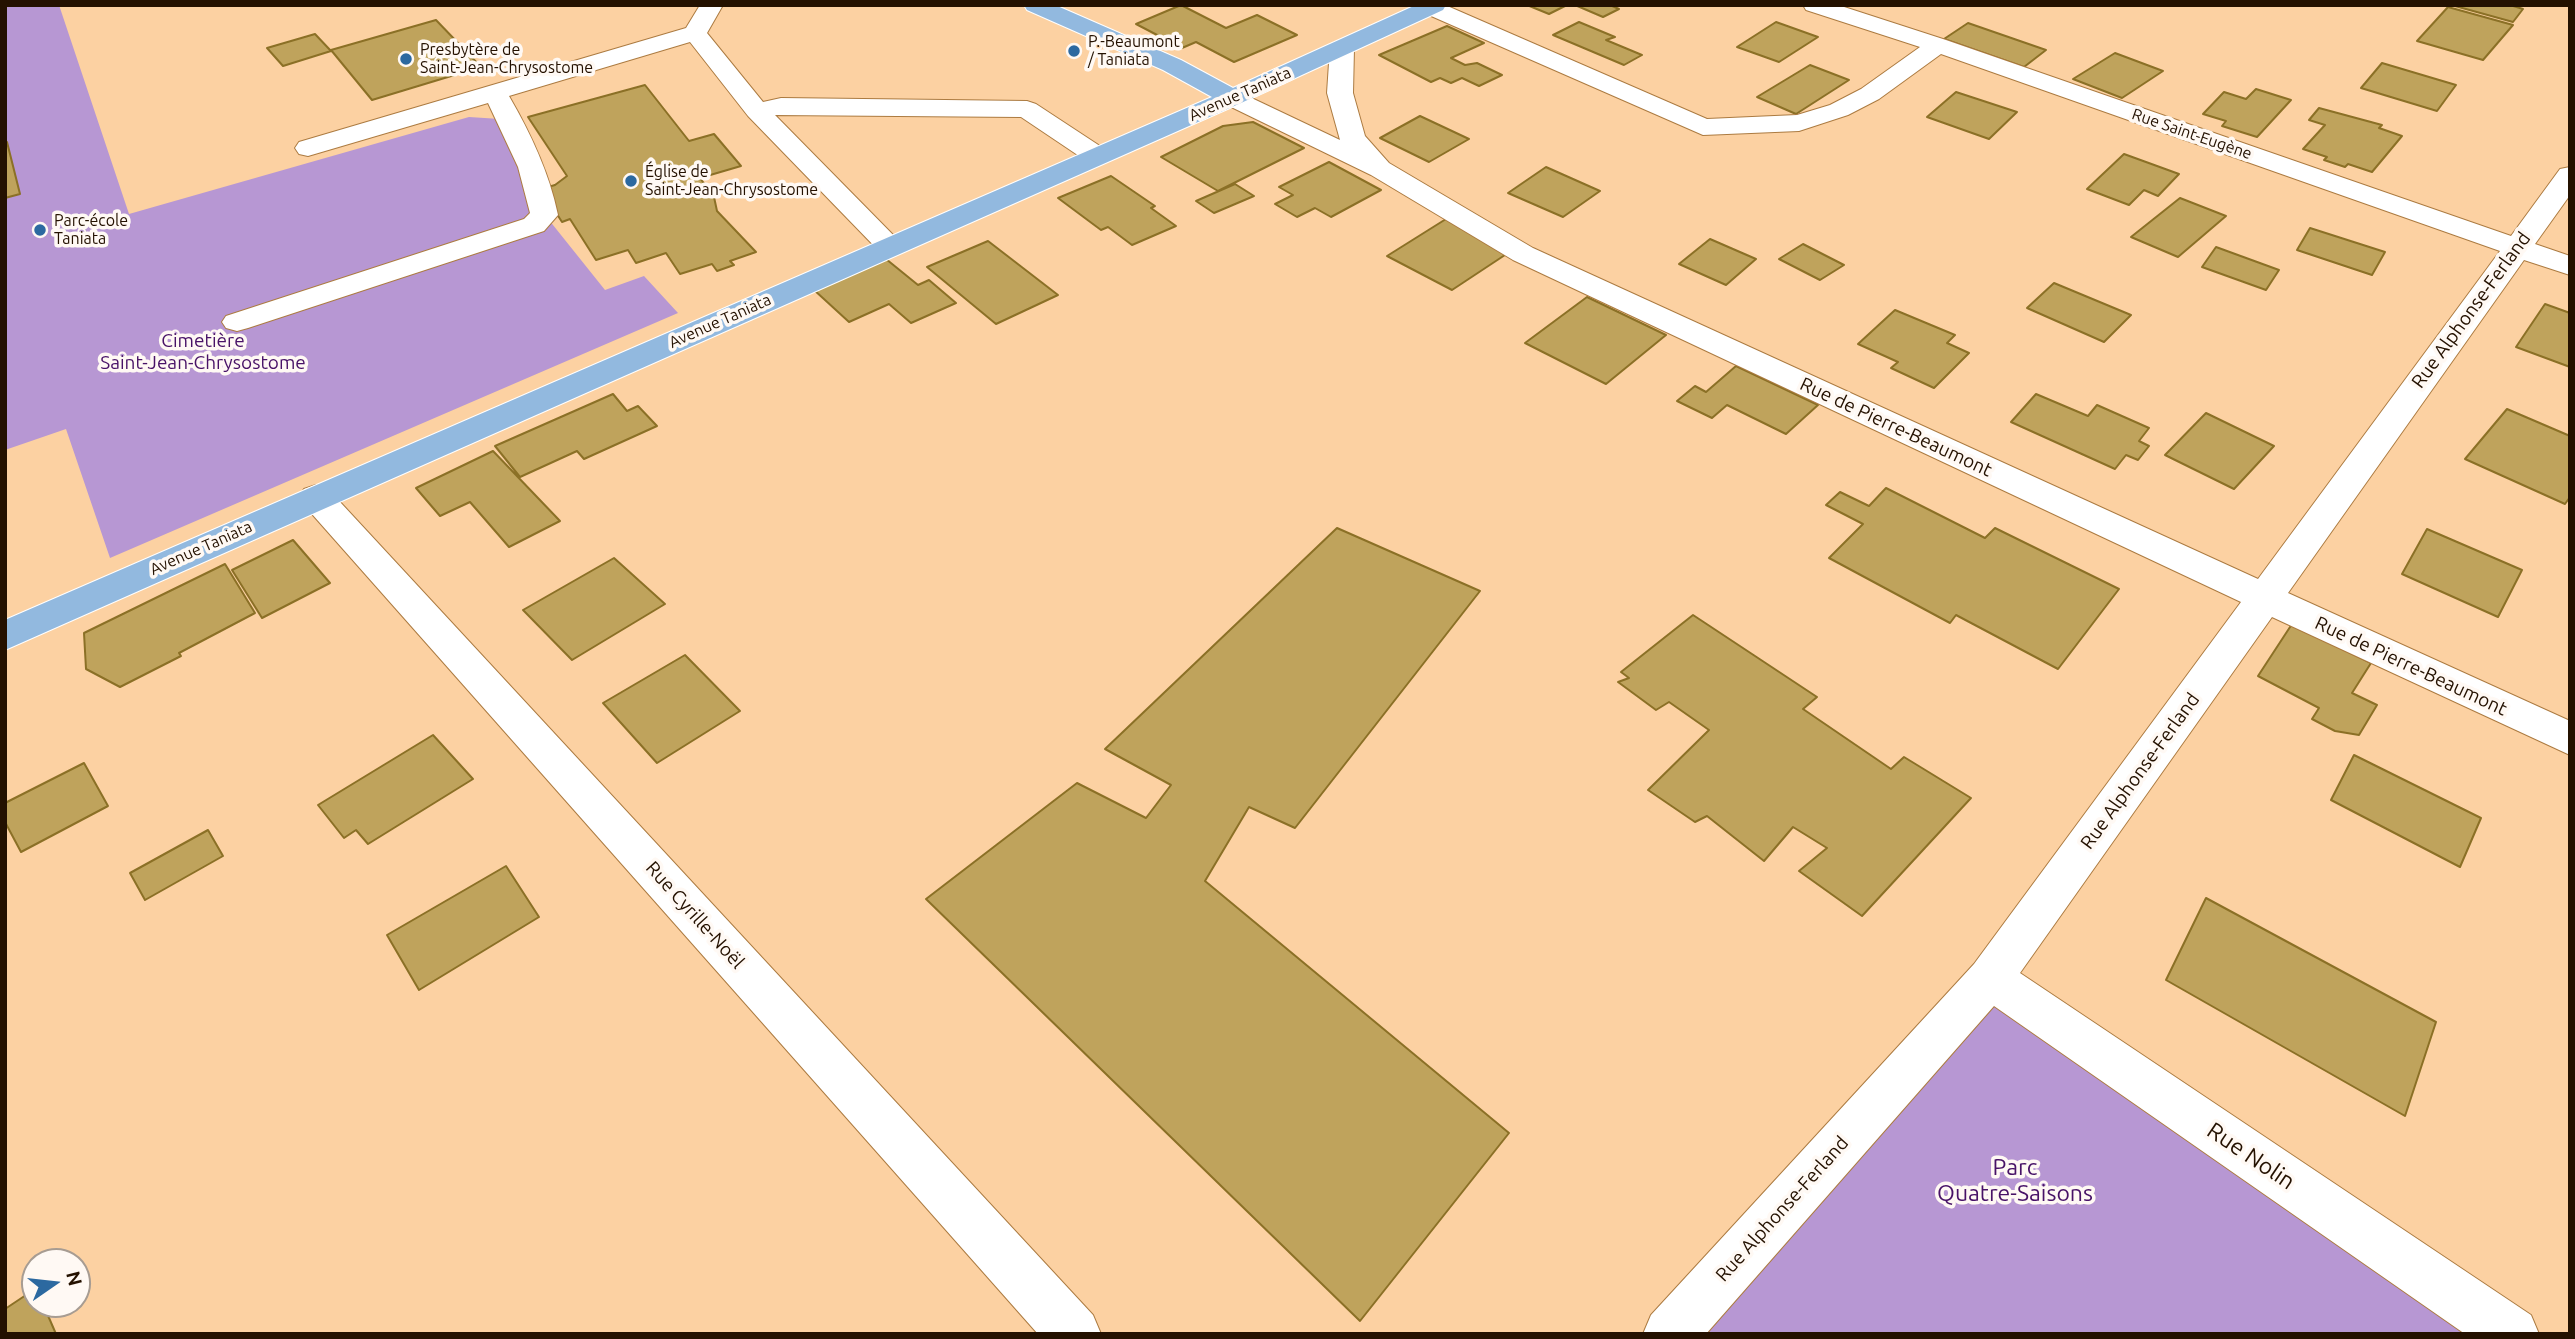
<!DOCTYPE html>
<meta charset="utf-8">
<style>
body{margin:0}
#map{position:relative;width:2575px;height:1339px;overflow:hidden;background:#fcd1a2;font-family:Ubuntu,sans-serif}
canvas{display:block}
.frame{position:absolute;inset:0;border:7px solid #241100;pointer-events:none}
.north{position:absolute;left:21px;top:1248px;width:70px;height:70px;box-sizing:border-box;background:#fff9f4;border:2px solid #a79c92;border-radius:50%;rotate:76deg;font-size:19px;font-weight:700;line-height:28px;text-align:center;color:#241100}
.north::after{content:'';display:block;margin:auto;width:24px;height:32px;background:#2c69a0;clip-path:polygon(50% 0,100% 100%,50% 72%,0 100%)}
</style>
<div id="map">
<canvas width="2575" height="1339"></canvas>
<div class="frame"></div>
<div class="north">N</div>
</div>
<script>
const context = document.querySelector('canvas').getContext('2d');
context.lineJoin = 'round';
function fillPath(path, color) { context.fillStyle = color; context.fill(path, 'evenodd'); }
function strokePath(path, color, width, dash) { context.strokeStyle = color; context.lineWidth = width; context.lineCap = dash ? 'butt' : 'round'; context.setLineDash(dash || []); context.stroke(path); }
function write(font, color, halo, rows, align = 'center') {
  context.font = font + ' Ubuntu,sans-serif'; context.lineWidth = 7; context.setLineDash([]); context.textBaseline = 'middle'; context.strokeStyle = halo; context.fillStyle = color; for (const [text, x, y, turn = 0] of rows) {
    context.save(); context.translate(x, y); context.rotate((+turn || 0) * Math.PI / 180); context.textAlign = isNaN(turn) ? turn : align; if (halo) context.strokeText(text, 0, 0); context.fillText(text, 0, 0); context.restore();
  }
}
fillPath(new Path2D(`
 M 5,5 L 59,5 L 129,214 L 469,117 L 500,119 L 533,200 L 605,290 L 644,276 L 678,313 L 110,558 L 66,429 L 5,450 Z
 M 1990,978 L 2512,1334 L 1670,1334 Z`), '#b797d3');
const building = new Path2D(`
 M 1181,5 L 1226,28 L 1257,15 L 1297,35 L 1234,62 L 1196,42 L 1182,48 L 1136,24 Z
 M 1527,5 L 1567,5 L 1549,14 Z
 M 1575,5 L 1610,5 L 1619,9 L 1603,17 Z
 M 2510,5 L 2523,9 L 2513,22 L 2455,6 Z
 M 2448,7 L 2513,25 L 2483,60 L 2417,41 Z
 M 436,20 L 481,67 L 372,100 L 331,50 Z
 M 1579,22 L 1615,37 L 1606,40 L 1642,55 L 1624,65 L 1553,35 Z
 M 1776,22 L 1818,37 L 1779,62 L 1737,47 Z
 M 1968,23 L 2046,50 L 2024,67 L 1944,39 Z
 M 1447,26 L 1484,43 L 1451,58 L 1465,65 L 1477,63 L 1502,75 L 1479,86 L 1462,78 L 1451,83 L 1440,78 L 1431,82 L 1379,55 Z
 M 315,34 L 331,51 L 283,66 L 267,48 Z
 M 2115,53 L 2163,71 L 2122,98 L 2073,79 Z
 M 2382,63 L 2456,85 L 2437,111 L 2361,88 Z
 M 1810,65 L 1849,80 L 1796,114 L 1757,97 Z
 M 645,85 L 689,141 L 714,134 L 741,166 L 700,178 L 714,197 L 717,211 L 756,252 L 730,261 L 734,265 L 717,271 L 712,264 L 680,274 L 666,253 L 636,263 L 628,250 L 596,260 L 570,219 L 562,222 L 541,189 L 555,185 L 567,176 L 528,117 Z
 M 2256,89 L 2291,100 L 2257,137 L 2222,126 L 2226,121 L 2203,114 L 2224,92 L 2246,99 Z
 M 1956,92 L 2017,112 L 1989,139 L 1927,117 Z
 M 2319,108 L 2382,125 L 2379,128 L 2402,136 L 2372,172 L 2348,164 L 2345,167 L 2324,160 L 2327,157 L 2303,149 L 2325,125 L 2309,120 Z
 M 1420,116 L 1469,139 L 1429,162 L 1380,138 Z
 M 1253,122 L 1304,148 L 1218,191 L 1161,157 L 1223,126 Z
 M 7,142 L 20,194 L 5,198 L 5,143 Z
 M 2124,154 L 2179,174 L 2158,196 L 2144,190 L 2129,205 L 2087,189 Z
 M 1329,162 L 1381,190 L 1331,217 L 1315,208 L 1297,217 L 1275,204 L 1293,195 L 1279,187 Z
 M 1546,167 L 1600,191 L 1563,217 L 1508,193 Z
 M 1111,176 L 1155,206 L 1151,208 L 1176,226 L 1132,245 L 1108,227 L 1101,230 L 1058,198 Z
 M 1235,184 L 1254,196 L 1214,213 L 1196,201 Z
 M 2180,198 L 2226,216 L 2178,257 L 2131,237 Z
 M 1446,219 L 1511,251 L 1452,290 L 1387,256 Z
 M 2310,228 L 2385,252 L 2372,275 L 2297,250 Z
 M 1710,239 L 1756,259 L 1726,285 L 1679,264 Z
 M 988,241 L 1058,295 L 996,324 L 927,267 Z
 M 1803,244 L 1844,265 L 1820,280 L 1779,259 Z
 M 2216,247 L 2279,270 L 2266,290 L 2202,267 Z
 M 886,259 L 918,285 L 929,280 L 956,303 L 911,323 L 889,304 L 849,322 L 813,289 Z
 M 2054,283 L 2131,315 L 2104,342 L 2027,308 Z
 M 1587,297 L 1666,335 L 1606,384 L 1525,343 Z
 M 2545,304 L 2570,313 L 2570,367 L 2516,347 Z
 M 1895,310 L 1955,335 L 1947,343 L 1969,353 L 1934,388 L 1891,368 L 1898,362 L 1858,344 Z
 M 1736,366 L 1818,405 L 1786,434 L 1727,405 L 1712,418 L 1677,401 L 1695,386 L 1706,392 Z
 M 613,394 L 627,411 L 638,406 L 657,426 L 584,459 L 577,451 L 520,477 L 495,446 Z
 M 2036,394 L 2088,416 L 2097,405 L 2149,428 L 2139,441 L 2149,446 L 2138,460 L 2126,455 L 2115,469 L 2011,422 Z
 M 2507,409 L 2570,436 L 2570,497 L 2565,504 L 2465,459 Z
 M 2206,413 L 2274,446 L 2234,489 L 2165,455 Z
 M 493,451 L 560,521 L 509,547 L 470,502 L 440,516 L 416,488 Z
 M 1886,488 L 1985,538 L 1995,528 L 2119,589 L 2058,669 L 1956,615 L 1950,623 L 1829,558 L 1863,524 L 1826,505 L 1840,492 L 1869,506 Z
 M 1337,528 L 1480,591 L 1295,828 L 1249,807 L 1205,881 L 1509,1133 L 1360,1321 L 926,899 L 1077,783 L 1146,818 L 1171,785 L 1105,749 Z
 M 2427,529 L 2522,570 L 2498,617 L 2402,574 Z
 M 293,540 L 330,583 L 262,618 L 232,570 Z
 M 614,558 L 665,604 L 572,660 L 523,610 Z
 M 225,564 L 255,613 L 179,653 L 181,656 L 120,687 L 86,669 L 84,633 Z
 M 1693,615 L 1817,697 L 1803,709 L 1891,769 L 1904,757 L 1971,798 L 1862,916 L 1799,871 L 1827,848 L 1793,827 L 1764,861 L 1707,816 L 1695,822 L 1648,790 L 1709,730 L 1669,702 L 1656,710 L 1618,682 L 1629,678 L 1621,672 Z
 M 2292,624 L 2371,663 L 2352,693 L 2377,705 L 2359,735 L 2335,731 L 2312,719 L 2319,708 L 2258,676 Z
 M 685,655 L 740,711 L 657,763 L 603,703 Z
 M 433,735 L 473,779 L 368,844 L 356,830 L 344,838 L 318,805 Z
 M 2354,755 L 2481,818 L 2460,867 L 2331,800 Z
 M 84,763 L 108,806 L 21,852 L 5,822 L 5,803 Z
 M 208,830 L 223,856 L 145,900 L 130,873 Z
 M 506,866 L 539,917 L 419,990 L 387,935 Z
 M 2206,898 L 2436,1022 L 2405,1116 L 2166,980 Z
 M 35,1289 L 35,1304 L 43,1304 L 56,1334 L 5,1334 L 5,1309 Z`);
fillPath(building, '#bfa35c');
strokePath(building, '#8b7026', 2);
const minor = new Path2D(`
 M 700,5 L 723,5 L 707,33 L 763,102 L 781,98 L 1027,101 L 1036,104 L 1106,150 L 1110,156 L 1106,162 L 1097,164 L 1088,162 L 1021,117 L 775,115 L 904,246 L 900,252 L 890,255 L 880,252 L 748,116 L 690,42 L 509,96 C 531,134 549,172 558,215 L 544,231 L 248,328 L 237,331 L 226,328 L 222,322 L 226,316 L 524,219 L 530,213 L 518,167 L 488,103 L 308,156 L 299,154 L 295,148 L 299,142 L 686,28 Z
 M 1420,5 L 1445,5 L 1707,119 L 1797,115 L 1830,105 L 1861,89 L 1920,47 L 1806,10 L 1803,5 L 1838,5 L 1946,40 L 2511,236 L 2560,169 L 2570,167 L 2570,195 L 2535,244 L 2570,256 L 2570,275 L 2524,260 L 2288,593 L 2570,721 L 2570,755 L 2272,617 L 2020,973 L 2531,1315 L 2539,1334 L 2465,1334 L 1994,1006 L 1706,1334 L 1643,1334 L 1651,1315 L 1974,964 L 2241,602 L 1513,260 L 1371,175 L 1223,103 L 1219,98 L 1223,93 L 1232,90 L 1241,93 L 1340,140 L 1327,93 L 1330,48 L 1333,43 L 1342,41 L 1351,43 L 1354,48 L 1353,93 L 1365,136 L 1389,163 L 1533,248 L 2258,579 L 2500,251 L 1941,54 L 1879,99 L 1848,115 L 1799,131 L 1703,135 L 1422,12 Z
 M 316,485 L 328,489 L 1093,1315 L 1101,1334 L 1038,1334 L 304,505 L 299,497 L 304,489 Z`);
const major = new Path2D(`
 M 1024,5 L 1055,5 L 1181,60 L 1233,88 L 1416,5 L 1446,5 L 1443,10 L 1241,103 L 5,650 L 5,620 L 1212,97 L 1163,70 L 1027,10 Z`);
strokePath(minor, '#ac7b41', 2);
strokePath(major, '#fff', 2);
fillPath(minor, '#fff');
fillPath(major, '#92b9df');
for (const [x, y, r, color] of [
 [1074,51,7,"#2c69a0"],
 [406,59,7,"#2c69a0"],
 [631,181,7,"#2c69a0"],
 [40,230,7,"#2c69a0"]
]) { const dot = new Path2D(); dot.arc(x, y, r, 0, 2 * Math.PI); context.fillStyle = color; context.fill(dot); strokePath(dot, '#fff9f4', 2.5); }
write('16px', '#241100', '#fff9f4', [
 ["P.-Beaumont",1088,42],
 ["/ Taniata",1088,60],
 ["Presbytère de",420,50],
 ["Saint-Jean-Chrysostome",420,68],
 ["Église de",645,172],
 ["Saint-Jean-Chrysostome",645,190],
 ["Parc-école",54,221],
 ["Taniata",54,239]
], 'left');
write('16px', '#241100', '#fff9f4', [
 ["Avenue Taniata",1240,94,-24],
 ["Rue Saint-Eugène",2192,134,19],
 ["Avenue Taniata",720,321,-24],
 ["Avenue Taniata",201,548,-24]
]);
write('19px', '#241100', '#fff9f4', [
 ["Rue Alphonse-Ferland",2471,310,-54],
 ["Rue de Pierre-Beaumont",1896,427,25],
 ["Rue de Pierre-Beaumont",2411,666,25],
 ["Rue Alphonse-Ferland",2140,771,-54],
 ["Rue Cyrille-Noël",695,915,48],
 ["Rue Alphonse-Ferland",1782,1209,-48]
]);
write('19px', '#481267', '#fff9f4', [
 ["Cimetière",203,341],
 ["Saint-Jean-Chrysostome",203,363]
]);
write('23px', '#241100', '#fff9f4', [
 ["Rue Nolin",2251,1156,34]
]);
write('23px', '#481267', '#fff9f4', [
 ["Parc",2015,1167],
 ["Quatre-Saisons",2015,1193]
]);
</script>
